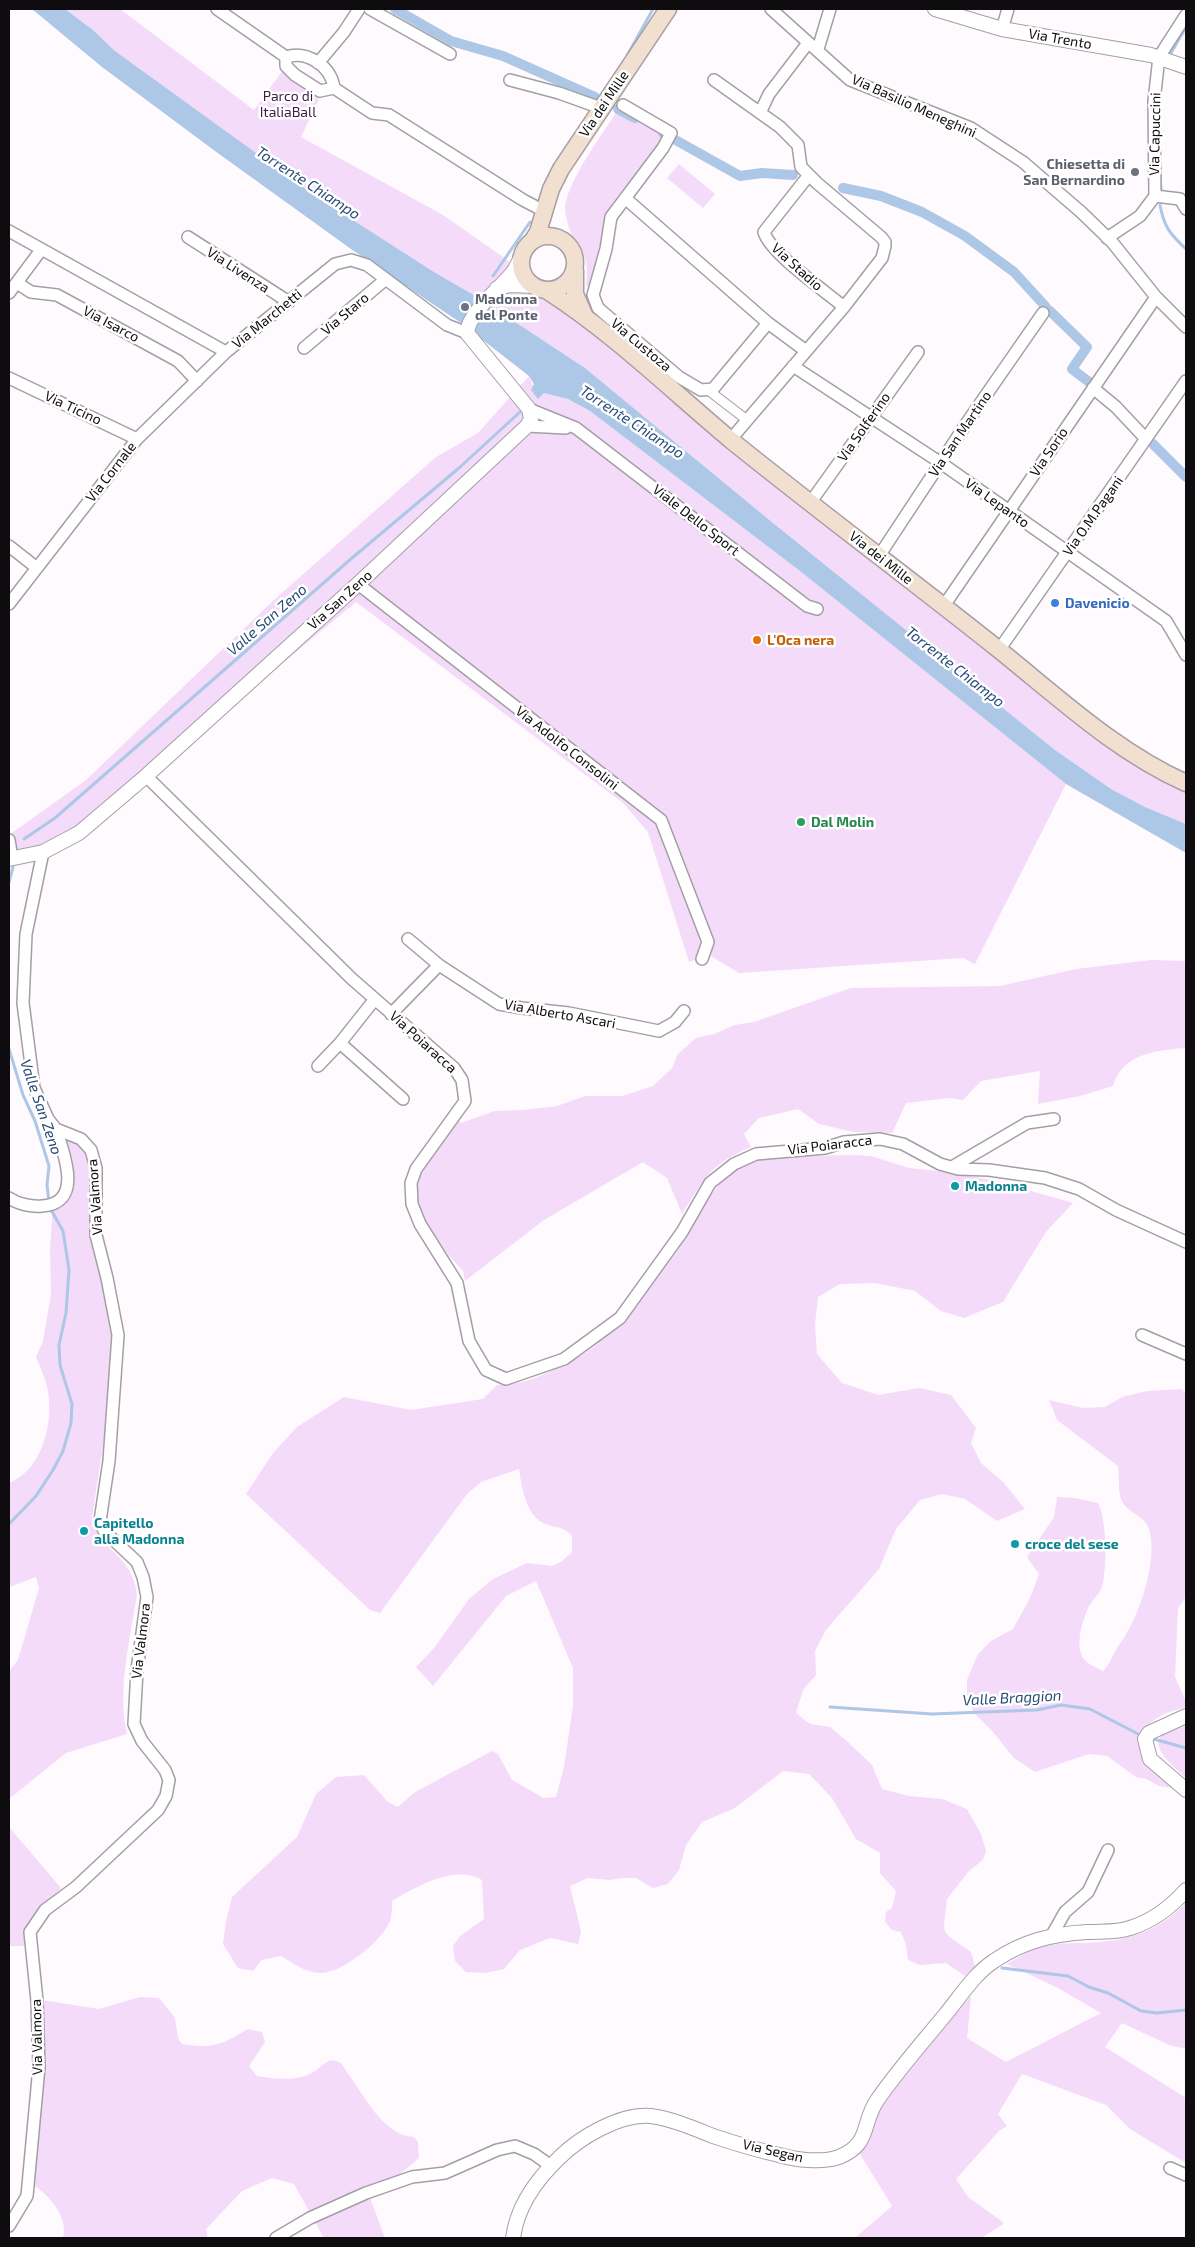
<!DOCTYPE html>
<style>
body{margin:0}
#map{position:relative;width:1195px;height:2247px;overflow:hidden;background:#fefafe;font-family:"Exo 2",sans-serif}
canvas{display:block}
.frame{position:absolute;inset:0;border:10px solid #0e0c0e;pointer-events:none}
</style>
<div id="map">
<canvas width="1195" height="2247"></canvas>
<div class="frame"></div>
</div>
<script>
const context = document.querySelector('canvas').getContext('2d');
context.lineJoin = 'round';
function fillPath(path, color) { context.fillStyle = color; context.fill(path, 'evenodd'); }
function strokePath(path, color, width, dash) { context.strokeStyle = color; context.lineWidth = width; context.lineCap = dash ? 'butt' : 'round'; context.setLineDash(dash || []); context.stroke(path); }
function write(font, color, halo, rows, align = 'center') {
  context.font = font + ' "Exo 2",sans-serif'; context.lineWidth = 5; context.setLineDash([]); context.textBaseline = 'middle'; context.strokeStyle = halo; context.fillStyle = color; for (const [text, x, y, turn = 0] of rows) {
    context.save(); context.translate(x, y); context.rotate((+turn || 0) * Math.PI / 180); context.textAlign = isNaN(turn) ? turn : align; if (halo) context.strokeText(text, 0, 0); context.fillText(text, 0, 0); context.restore();
  }
}
fillPath(new Path2D(`
 M 65,9 L 120,9 L 254,110 L 283,70 L 321,95 L 301,137 L 443,215 L 503,257 L 639,361 L 1186,790 L 1186,824 L 1145,807 L 1111,789 L 1055,750 L 773,523 L 585,368 L 479,298 L 434,272 L 317,197 L 115,51 L 93,30 Z
 M 624,101 L 670,129 L 616,198 L 607,213 L 590,289 L 586,285 C 591,248 575,252 568,224 C 566,217 564,209 566,201 C 574,171 606,129 624,101 Z
 M 679,164 L 715,194 L 703,208 L 667,178 Z
 M 529,376 L 538,398 L 544,393 L 568,399 L 590,411 L 800,571 L 1066,784 L 975,964 L 963,958 L 739,973 L 709,955 L 689,962 L 648,832 L 623,803 L 356,602 L 79,833 L 12,858 L 9,835 L 86,780 L 275,599 L 436,457 L 478,433 Z
 M 1151,960 L 1186,961 L 1186,1048 C 1158,1050 1122,1053 1113,1086 L 1080,1096 L 1038,1104 L 1040,1071 L 981,1081 L 963,1100 L 950,1098 L 906,1103 L 892,1133 L 853,1132 L 819,1124 L 798,1109 L 759,1118 L 744,1134 L 751,1147 C 709,1165 705,1178 682,1214 L 667,1178 L 643,1162 L 544,1220 L 465,1281 L 463,1271 L 446,1252 L 423,1218 L 416,1194 L 416,1169 L 455,1117 L 461,1123 L 494,1111 L 523,1110 L 557,1106 L 585,1096 L 623,1096 L 653,1086 L 672,1068 L 678,1054 L 696,1038 L 714,1034 L 735,1025 L 754,1022 L 851,988 L 1000,986 L 1076,969 Z
 M 56,1129 L 80,1146 L 87,1154 L 91,1168 L 90,1234 L 100,1267 L 115,1343 L 106,1426 L 92,1517 C 96,1550 133,1553 137,1595 C 130,1639 117,1690 127,1734 L 66,1753 L 9,1799 L 9,1671 L 18,1660 L 39,1588 L 36,1577 L 9,1587 L 9,1483 C 39,1471 51,1432 49,1402 C 49,1386 42,1371 36,1357 L 43,1341 L 51,1294 L 50,1249 L 53,1205 L 66,1192 Z
 M 854,1155 L 871,1156 L 909,1168 L 948,1172 L 996,1181 L 1073,1203 L 1046,1232 L 1003,1302 L 964,1318 L 941,1311 L 915,1291 L 875,1283 L 840,1284 L 818,1297 L 815,1324 L 817,1354 L 842,1383 L 878,1395 L 919,1388 L 951,1395 L 976,1428 L 971,1443 L 981,1463 L 1004,1483 L 1025,1509 L 997,1521 L 965,1499 L 942,1494 L 920,1500 L 896,1529 L 879,1569 L 826,1630 L 815,1651 L 816,1675 L 803,1690 L 796,1713 L 810,1724 L 830,1727 L 849,1743 L 872,1765 L 882,1789 L 909,1796 L 942,1799 L 967,1809 L 981,1834 L 986,1851 L 983,1860 L 969,1871 L 947,1899 L 944,1925 L 945,1932 L 951,1938 L 971,1952 L 975,1966 L 965,1976 L 946,1963 L 920,1965 L 908,1960 L 906,1945 L 901,1932 L 892,1930 L 885,1922 L 886,1912 L 892,1908 L 896,1891 L 880,1873 L 880,1853 L 856,1839 L 832,1798 L 809,1774 L 783,1771 L 735,1808 L 702,1822 L 686,1845 L 679,1870 L 668,1884 L 653,1888 L 636,1878 L 623,1878 L 610,1880 L 588,1878 L 570,1886 L 581,1931 L 578,1944 L 550,1938 L 520,1950 L 504,1969 L 485,1973 L 466,1972 L 455,1961 L 453,1946 L 460,1936 L 484,1919 L 482,1880 C 455,1864 416,1887 392,1901 C 392,1907 392,1915 390,1921 C 382,1941 343,1973 320,1973 C 306,1973 293,1963 281,1956 L 262,1960 L 253,1971 L 238,1968 L 223,1944 L 226,1921 L 232,1897 L 297,1837 L 316,1794 L 336,1777 L 364,1775 L 388,1802 L 398,1807 L 415,1792 L 492,1751 L 498,1754 L 512,1780 L 544,1798 L 556,1797 L 564,1767 L 573,1706 L 573,1668 L 536,1581 L 506,1596 L 433,1686 L 416,1667 L 434,1648 L 469,1599 L 493,1579 L 527,1563 L 552,1566 L 561,1562 L 572,1552 L 572,1536 C 562,1526 561,1529 548,1525 C 526,1518 522,1489 519,1469 L 481,1482 L 467,1494 L 380,1613 L 370,1610 L 246,1494 L 273,1453 L 297,1427 L 344,1397 L 411,1410 L 483,1399 L 497,1385 C 520,1385 535,1379 555,1369 C 570,1362 585,1355 597,1344 C 616,1327 632,1306 648,1287 C 659,1273 672,1260 681,1245 C 708,1203 716,1167 773,1157 Z
 M 1182,1389 L 1186,1393 L 1186,1597 L 1178,1608 L 1175,1677 L 1186,1701 L 1186,1707 C 1166,1713 1155,1715 1142,1733 L 1148,1764 L 1171,1788 L 1159,1786 L 1146,1779 L 1136,1777 L 1107,1756 L 1099,1755 L 1089,1754 L 1035,1772 L 1014,1758 L 993,1732 L 974,1713 L 967,1697 L 967,1680 L 978,1654 L 991,1641 L 1013,1629 L 1030,1598 L 1039,1574 L 1027,1557 L 1054,1517 L 1057,1497 L 1074,1498 L 1098,1503 C 1107,1519 1107,1570 1102,1587 C 1100,1594 1092,1600 1089,1606 C 1083,1619 1074,1646 1084,1659 C 1087,1664 1098,1668 1103,1671 C 1110,1664 1112,1657 1117,1648 C 1119,1644 1123,1640 1125,1636 C 1141,1610 1158,1559 1149,1529 C 1145,1516 1130,1514 1123,1503 C 1117,1494 1120,1477 1118,1466 L 1057,1420 L 1049,1400 L 1083,1408 L 1105,1407 L 1122,1397 L 1147,1391 Z
 M 1186,1725 L 1186,1778 C 1177,1769 1147,1747 1163,1734 C 1169,1729 1179,1727 1186,1725 Z
 M 9,1827 L 61,1888 L 29,1921 L 24,1946 L 9,1946 Z
 M 1186,1903 L 1186,2049 L 1169,2045 L 1122,2023 L 1105,2047 L 1186,2098 L 1186,2163 L 1130,2129 L 1106,2105 L 1022,2074 L 998,2114 L 1007,2126 L 999,2131 L 956,2179 L 968,2197 L 1003,2222 L 1002,2225 L 981,2238 L 855,2238 L 892,2206 L 855,2146 L 904,2073 L 971,1996 L 967,2038 L 1006,2062 L 1101,2013 L 1058,1988 L 1007,1964 C 1019,1957 1031,1949 1045,1946 C 1063,1942 1080,1944 1098,1942 C 1133,1940 1162,1928 1186,1903 Z
 M 140,1997 L 159,1998 L 175,2018 L 178,2038 L 182,2044 C 213,2049 221,2045 248,2029 L 262,2032 L 265,2042 L 249,2066 L 257,2076 C 273,2079 295,2081 310,2074 C 320,2070 328,2054 340,2063 C 344,2065 346,2072 349,2075 C 366,2098 383,2135 414,2137 L 418,2142 L 419,2158 L 392,2181 L 366,2187 L 385,2238 L 324,2238 L 294,2184 L 272,2178 L 242,2191 L 206,2229 L 208,2238 L 63,2238 C 69,2214 45,2191 26,2180 L 32,2102 L 35,1999 L 99,2009 Z`), '#f4dbf9');
fillPath(new Path2D(`
 M 32,9 L 65,9 L 93,30 L 115,51 L 317,197 L 434,272 L 479,298 L 585,368 L 773,523 L 1055,750 L 1111,789 L 1145,807 L 1186,824 L 1186,853 L 1066,784 L 800,571 L 590,411 L 568,399 L 544,393 L 538,399 L 531,390 L 534,384 L 529,376 L 461,323 L 351,249 L 215,151 L 102,67 Z`), '#adc7e6');
strokePath(new Path2D(`
 M 1171,53 L 1186,27
 M 628,54 L 653,9
 M 1160,175 L 1161,191
 M 1160,205 C 1164,227 1170,234 1186,249
 M 493,276 L 530,222
 M 24,839 L 55,818 L 352,558 L 459,468 L 520,412
 M 9,882 L 13,867
 M 9,1049 L 23,1095 L 35,1121 L 49,1166 L 47,1185 L 49,1202
 M 9,1524 L 36,1496 L 53,1470 L 63,1451 L 71,1423 L 72,1404 L 60,1365 L 59,1345 L 66,1313 L 69,1270 L 63,1231 L 50,1208
 M 830,1707 L 932,1714 L 1037,1710 L 1061,1705 L 1090,1709 L 1142,1736
 M 1150,1738 L 1186,1748
 M 1002,1968 L 1068,1976 L 1089,1987 L 1108,1993 L 1141,2011 L 1157,2013 L 1186,2010`), '#adc7e6', 3);
strokePath(new Path2D(`
 M 395,9 L 451,41 L 503,56 L 595,97
 M 618,109 L 635,118
 M 663,133 L 740,176 L 762,173 L 793,175
 M 843,188 L 881,196 L 922,212 L 965,236 L 1014,272 L 1046,307
 M 1050,311 L 1087,347 L 1072,369 L 1089,382
 M 1153,444 L 1186,477`), '#adc7e6', 10);
const pedestrian = new Path2D(`
 M 708,390 L 747,420`);
const minor = new Path2D(`
 M 217,9 L 286,57 L 286,66 L 295,75 L 320,91 L 334,88
 M 370,9 L 450,54
 M 771,9 L 850,80 L 971,128 L 1023,162 L 1081,212 L 1112,242 L 1156,297 L 1186,327
 M 1002,29 L 1008,9
 M 818,49 L 830,9
 M 286,57 C 307,50 331,66 334,88 L 372,113 L 389,115 L 523,200 L 544,211
 M 318,63 L 344,32 L 359,9
 M 510,80 L 559,93 L 601,108
 M 714,80 L 780,127 L 798,145 L 801,167 L 817,183 L 881,237 L 885,242 L 885,246 L 882,258 L 844,307 L 731,439
 M 623,105 L 671,133 L 663,148 L 611,217 L 606,249 L 593,295 L 598,308 L 679,377 L 701,390 L 713,389 L 768,323
 M 760,113 L 769,94 L 808,43
 M 809,175 L 764,232 C 770,253 825,291 844,307
 M 1155,196 L 1180,199 L 1186,209
 M 625,198 L 768,323 L 806,351
 M 9,231 L 226,352 L 335,264 L 351,260 L 367,265 L 447,325 L 467,333
 M 188,237 L 289,302
 M 1107,238 L 1140,216 L 1155,196 L 1154,101 L 1159,57 L 1186,15
 M 17,283 L 31,292 L 57,295 L 178,361 L 197,381
 M 9,293 L 41,250
 M 304,348 L 386,279
 M 793,366 L 941,463 L 1166,621 L 1186,655
 M 9,378 L 137,439
 M 1093,388 L 1116,407 L 1146,439
 M 529,409 L 576,428 L 807,606 L 817,609
 M 527,426 L 566,428
 M 810,503 L 918,352
 M 9,546 L 37,568
 M 879,556 L 968,421 L 1043,313
 M 358,584 L 661,820 L 708,942 L 702,959
 M 9,604 L 137,439 L 226,352
 M 943,607 L 1156,297
 M 999,650 L 1186,381
 M 146,776 L 352,979 L 454,1068 L 462,1080 L 465,1101 L 416,1169 L 411,1183 L 412,1204 L 420,1224 L 457,1283 L 469,1341 L 486,1370 L 506,1379 L 564,1359 L 620,1318 L 682,1232 L 710,1183 L 734,1164 L 756,1154 L 825,1148 L 844,1142 L 880,1139 L 903,1144 L 940,1164 L 958,1169 L 989,1170 L 1045,1178 L 1079,1189 L 1116,1210 L 1186,1242
 M 9,840 L 12,858
 M 408,939 L 439,965
 M 375,999 L 340,1043 L 403,1099
 M 391,1014 L 439,965 L 499,1004 L 522,1008 L 569,1013 L 659,1031 L 675,1022 L 684,1011
 M 318,1066 L 340,1043
 M 952,1167 L 1027,1123 L 1054,1119
 M 9,1198 C 18,1204 31,1207 42,1206 C 84,1203 64,1154 56,1129
 M 1142,1335 L 1186,1354
 M 1052,1935 L 1065,1912 L 1088,1892 L 1108,1850
 M 1170,2168 L 1186,2175
 M 9,2226 L 27,2196 L 39,2067 L 37,2001 L 30,1932 L 45,1910 L 76,1887 L 158,1810 L 166,1796 L 169,1780 L 165,1770 L 142,1741 L 134,1724 L 137,1670 L 147,1597 L 143,1577 L 137,1562 L 104,1531 L 100,1521 L 109,1461 L 118,1335 L 107,1278 L 96,1235 L 96,1168 L 91,1150 L 81,1139 L 56,1129 L 48,1119 L 34,1088 L 23,1003 L 26,934 L 43,852
 M 276,2238 L 310,2218 L 366,2193 L 412,2177 L 445,2173 L 497,2150 L 515,2146 L 534,2154 L 551,2166`);
const tertiary = new Path2D(`
 M 935,9 L 1002,29 L 1151,55 L 1186,67
 M 497,288 L 511,285 L 533,286
 M 9,859 L 43,852 L 79,833 L 146,776 L 358,584 L 527,426 L 531,419 L 529,409 L 467,333 C 469,311 502,287 514,271 C 517,266 519,261 522,256
 M 1186,1716 L 1149,1733 L 1145,1739 L 1150,1759 L 1186,1790
 M 513,2238 C 517,2207 537,2179 559,2158 C 580,2137 621,2113 651,2116 C 672,2119 693,2128 713,2136 C 734,2143 757,2150 779,2155 C 796,2160 822,2163 839,2157 C 872,2144 861,2122 878,2099 C 898,2070 922,2043 945,2015 C 960,1997 974,1974 994,1961 C 1023,1941 1053,1934 1087,1932 C 1101,1931 1117,1933 1130,1928 C 1153,1921 1170,1908 1186,1890`);
const secondary = new Path2D(`
 M521 263a27 27 0 1 1 54 0a27 27 0 1 1-54 0Z
 M 533,240 L 538,232 L 551,189 L 561,169 L 668,9
 M 575,270 L 575,294 L 585,317
 M 546,290 C 613,333 671,390 732,441 C 820,512 910,579 998,649 C 1058,697 1115,751 1186,783`);
strokePath(pedestrian, '#a49fa5', 11);
strokePath(minor, '#a49fa5', 14);
strokePath(tertiary, '#a49fa5', 16);
strokePath(secondary, '#a49fa5', 19);
strokePath(pedestrian, '#fff', 9);
strokePath(minor, '#fff', 11);
strokePath(tertiary, '#fff', 14);
strokePath(secondary, '#f1e0d0', 16);
for (const [x, y, r, color] of [
 [1135,172,5,"#6b7280"],
 [465,307,5,"#6b7280"],
 [1055,603,5,"#3f7fe0"],
 [757,640,5,"#e8710a"],
 [801,822,5,"#2e9e5b"],
 [955,1186,5,"#0f9aa8"],
 [84,1531,5,"#0f9aa8"],
 [1015,1544,5,"#0f9aa8"]
]) { const dot = new Path2D(); dot.arc(x, y, r, 0, 2 * Math.PI); context.fillStyle = color; context.fill(dot); strokePath(dot, '#fff', 2); }
write('14px', '#0e0c0e', '#fff', [
 ["Via Trento",1060,39,10],
 ["Via dei Mille",604,104,-56],
 ["Via Basilio Meneghini",914,106,24],
 ["Via Capuccini",1155,134,-89],
 ["Via Stadio",797,267,42],
 ["Via Livenza",238,270,33],
 ["Via Staro",345,314,-40],
 ["Via Marchetti",267,319,-39],
 ["Via Isarco",111,324,28],
 ["Via Custoza",641,345,40],
 ["Via Ticino",73,408,25],
 ["Via Solferino",864,427,-55],
 ["Via San Martino",960,434,-56],
 ["Via Sorio",1049,452,-56],
 ["Via Cornale",111,472,-52],
 ["Via Lepanto",997,503,35],
 ["Via O.M.Pagani",1093,516,-55],
 ["Viale Dello Sport",696,520,38],
 ["Via dei Mille",881,558,38],
 ["Via San Zeno",340,600,-42],
 ["Via Adolfo Consolini",567,748,38],
 ["Via Alberto Ascari",560,1014,10],
 ["Via Poiaracca",423,1042,42],
 ["Via Poiaracca",830,1145,-7],
 ["Via Valmora",95,1197,-94],
 ["Via Valmora",141,1641,-83],
 ["Via Valmora",37,2037,-91],
 ["Via Segan",773,2151,13]
]);
write('14px', '#3d1b44', '#fff', [
 ["Parco di",288,96],
 ["ItaliaBall",288,112]
]);
write('bold 14px', '#5b616d', '#fff', [
 ["Chiesetta di",1125,164],
 ["San Bernardino",1125,180],
 ["Madonna",475,299,"left"],
 ["del Ponte",475,315,"left"]
], 'right');
write('bold 14px', '#366cbe', '#fff', [
 ["Davenicio",1065,603]
], 'left');
write('bold 14px', '#c56008', '#fff', [
 ["L'Oca nera",767,640]
], 'left');
write('bold 14px', '#27864d', '#fff', [
 ["Dal Molin",811,822]
], 'left');
write('bold 14px', '#0d838f', '#fff', [
 ["Madonna",965,1186],
 ["Capitello",94,1523],
 ["alla Madonna",94,1539],
 ["croce del sese",1025,1544]
], 'left');
write('italic 15px', '#274c76', '#fff', [
 ["Torrente Chiampo",308,183,33],
 ["Torrente Chiampo",632,422,33],
 ["Valle San Zeno",267,620,-41],
 ["Torrente Chiampo",955,667,38],
 ["Valle San Zeno",41,1107,71],
 ["Valle Braggion",1012,1698,-3]
]);
</script>
